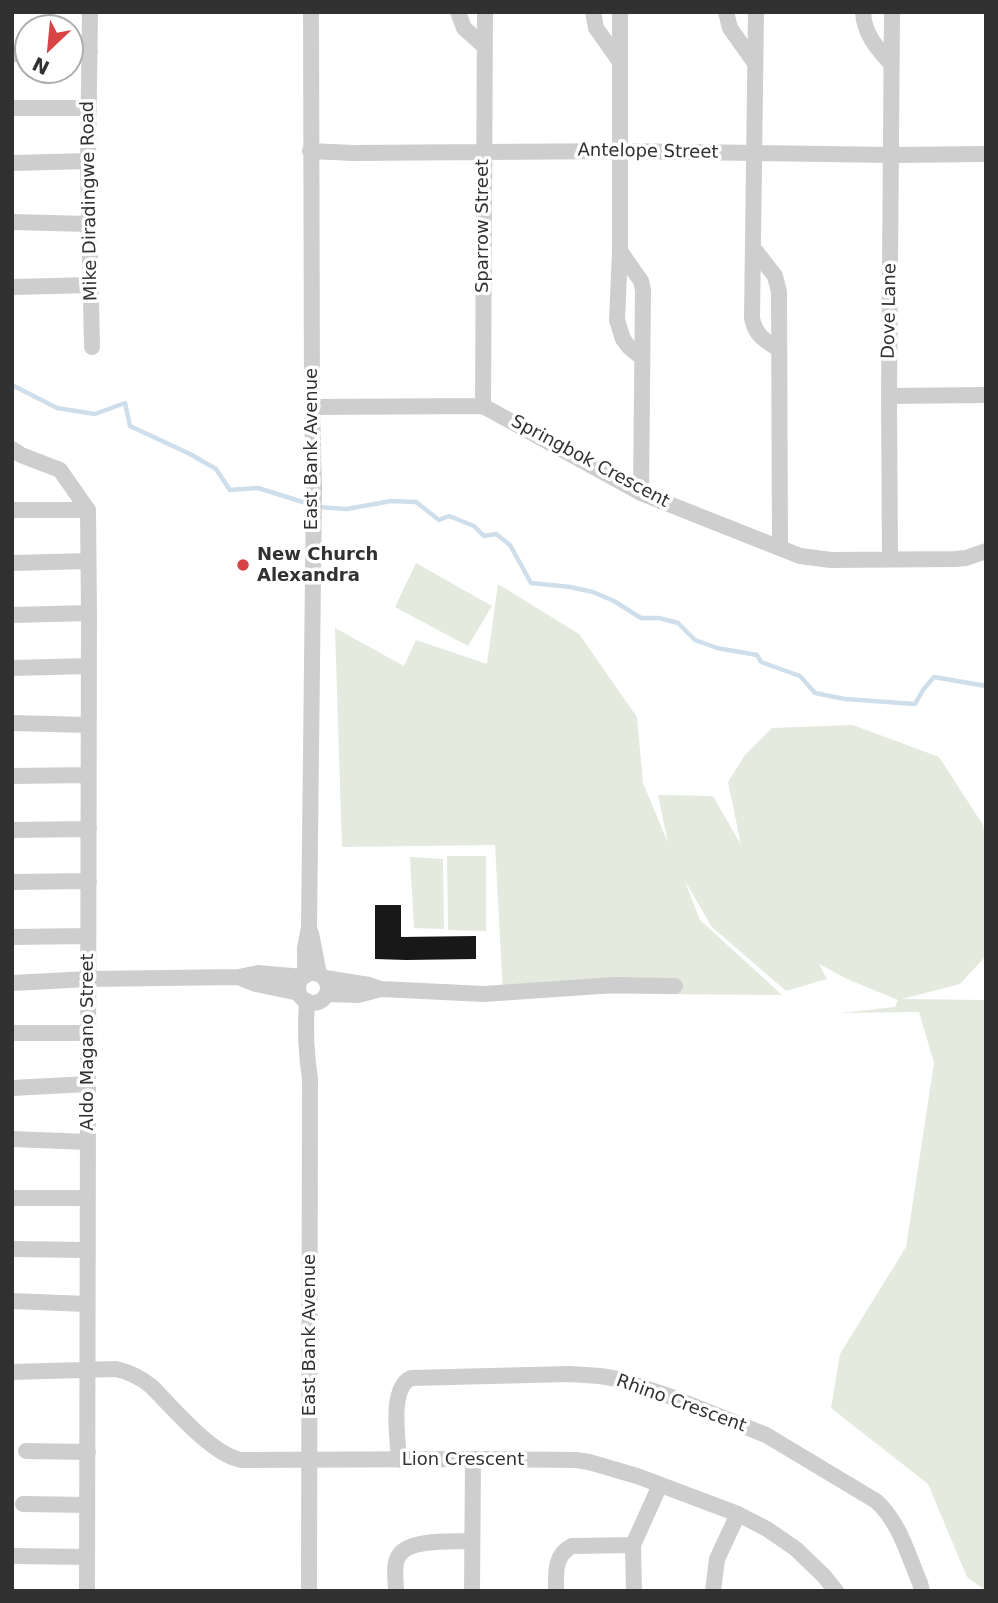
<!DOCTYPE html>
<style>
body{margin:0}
#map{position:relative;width:998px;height:1603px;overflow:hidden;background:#fff;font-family:"DejaVu Sans",sans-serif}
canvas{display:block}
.frame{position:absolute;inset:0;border:14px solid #313131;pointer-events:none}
.north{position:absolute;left:14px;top:14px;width:70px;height:70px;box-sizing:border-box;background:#fff;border:2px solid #adadad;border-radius:50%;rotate:206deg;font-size:19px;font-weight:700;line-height:28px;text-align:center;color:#313131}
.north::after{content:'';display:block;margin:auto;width:24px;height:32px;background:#d84346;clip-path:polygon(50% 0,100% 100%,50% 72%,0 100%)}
</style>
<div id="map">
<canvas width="998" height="1603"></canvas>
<div class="frame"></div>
<div class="north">N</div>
</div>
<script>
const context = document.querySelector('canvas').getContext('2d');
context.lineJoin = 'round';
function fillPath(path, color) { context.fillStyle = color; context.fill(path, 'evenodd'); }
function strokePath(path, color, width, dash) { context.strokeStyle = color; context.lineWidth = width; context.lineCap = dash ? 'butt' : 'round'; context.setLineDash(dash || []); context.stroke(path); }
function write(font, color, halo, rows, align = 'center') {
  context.font = font + ' "DejaVu Sans",sans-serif'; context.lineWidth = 7; context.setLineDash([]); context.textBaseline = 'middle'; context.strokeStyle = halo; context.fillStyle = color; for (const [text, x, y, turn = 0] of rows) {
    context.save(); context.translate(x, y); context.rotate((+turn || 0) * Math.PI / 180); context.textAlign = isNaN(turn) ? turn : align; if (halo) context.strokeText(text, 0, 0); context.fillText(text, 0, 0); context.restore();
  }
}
fillPath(new Path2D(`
 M 416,563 L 492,606 L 468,646 L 395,607 Z
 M 498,584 L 579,634 L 637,717 L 643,783 L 668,843 L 658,795 L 713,796 L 741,845 L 728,782 L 745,755 L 772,728 L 853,725 L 939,757 L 983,825 L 986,838 L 986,956 L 960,984 L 902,999 L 986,1000 L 986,1591 L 967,1577 L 928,1484 L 831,1408 L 840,1354 L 906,1247 L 934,1063 L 919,1012 L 840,1013 L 895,1007 L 898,1000 L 847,979 L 819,964 L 827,979 L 786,991 L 712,927 L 684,879 L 700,920 L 782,995 L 503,993 L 495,845 L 342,847 L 335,628 L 404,666 L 416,640 L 487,664 Z
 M 447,856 L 486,856 L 486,931 L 448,930 Z
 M 410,857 L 443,859 L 444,929 L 414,928 Z`), '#e4eade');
strokePath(new Path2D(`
 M 12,385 L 57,408 L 95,414 L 125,403 L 130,426 L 190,454 L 216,469 L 230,490 L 258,488 L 319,507 L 331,508 L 347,509 L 391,501 L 416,502 L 439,520 L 449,516 L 474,526 L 484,536 L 496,534 L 510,545 L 531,583 L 570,587 L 593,592 L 614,601 L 641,618 L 659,618 L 678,623 L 695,640 L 717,648 L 757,655 L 761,662 L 800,676 L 815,693 L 845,699 L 915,704 L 923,690 L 934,677 L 986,686`), '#cfdeeb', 4.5);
fillPath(new Path2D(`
 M 375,905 L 401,905 L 401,937 L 476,936 L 476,959 L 406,960 L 375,959 Z`), '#181818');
strokePath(new Path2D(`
 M 90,12 L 88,161 L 92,347
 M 458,12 L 464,28 L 484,46
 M 593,12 L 596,28 L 620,62
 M 620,12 L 620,251 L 617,320 L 623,339 L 629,347 L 642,358
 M 726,12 L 730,28 L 754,62
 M 756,12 L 752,318 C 755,335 765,341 779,349
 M 863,12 C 864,34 877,48 891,64
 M 70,52 L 90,51
 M 12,54 L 28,54
 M 12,108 L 89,108
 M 310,151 L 353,153 L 619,151 L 892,155 L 986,154
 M 12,163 L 88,161
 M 12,222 L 89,224
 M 754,249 L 775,276 L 779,292 L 780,548
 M 620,251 L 641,281 L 643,290 L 641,493
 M 14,287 L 91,285
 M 889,396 L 986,395
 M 483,406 L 485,12
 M 312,407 L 483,406 L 641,493 L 800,556 L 831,560 L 955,559 L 966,558 L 986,551
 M 12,449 L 21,455 L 60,470 L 88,510 L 89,613 L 87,1591
 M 12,510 L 88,510
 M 890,559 L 889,396 L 892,12
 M 12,563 L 88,561
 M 12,615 L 89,613
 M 12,668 L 89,666
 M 12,723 L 88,725
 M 12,776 L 88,775
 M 12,830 L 89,829
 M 12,882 L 89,881
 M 311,933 L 319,974
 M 12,937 L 88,936
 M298 988a15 15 0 1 1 30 0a15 15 0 1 1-30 0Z
 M 305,976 L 305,948 L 309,927 L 314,489 L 312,407 L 311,12
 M 241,978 L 256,984 L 299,993
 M 325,978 L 369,985 L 381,989 L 484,994 L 614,985 L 675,986
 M 12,983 L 89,979 L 239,977 L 258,973 L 303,977
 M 327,994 L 358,995 L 381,989
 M 307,1001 C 305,1028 306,1053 310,1079 L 309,1591
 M 12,1033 L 88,1033
 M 12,1088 L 88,1084
 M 12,1139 L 88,1142
 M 12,1198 L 87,1198
 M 12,1249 L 87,1250
 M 12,1301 L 87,1304
 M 12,1372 L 116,1369 C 130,1372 140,1377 151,1386 C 173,1408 211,1454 241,1460 L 473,1459 L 576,1460 L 589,1462 L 637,1476 L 738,1514 L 767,1529 L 796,1549 L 824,1576 L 836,1591
 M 26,1451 L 88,1452
 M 399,1460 C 398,1439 389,1388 411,1378 L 569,1374 L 600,1376 L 618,1379 L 666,1395 L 766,1435 L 876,1501 C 899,1521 908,1555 920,1583 L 922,1591
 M 23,1504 L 87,1505
 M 15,1556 L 87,1557
 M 396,1591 C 396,1581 393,1566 398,1557 C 407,1538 453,1542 472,1541
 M 472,1591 L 473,1459
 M 556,1591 C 556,1573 554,1555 572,1546 L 633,1545
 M 634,1591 L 633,1545 L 660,1485
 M 713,1591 L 717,1559 L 738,1514`), '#cecece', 16);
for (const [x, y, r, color] of [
 [243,565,7,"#d84346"]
]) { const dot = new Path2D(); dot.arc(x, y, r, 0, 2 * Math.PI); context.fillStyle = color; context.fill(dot); strokePath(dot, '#fff', 2.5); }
write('18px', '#313131', '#fff', [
 ["Antelope Street",648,152,1],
 ["Mike Diradingwe Road",90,201,-91],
 ["Sparrow Street",483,226,-90],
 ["Dove Lane",890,311,-89],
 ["East Bank Avenue",312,449,-90],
 ["Springbok Crescent",590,462,28],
 ["Aldo Magano Street",88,1042,-90],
 ["East Bank Avenue",310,1335,-90],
 ["Rhino Crescent",681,1404,20],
 ["Lion Crescent",463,1460]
]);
write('bold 18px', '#313131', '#fff', [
 ["New Church",257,555],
 ["Alexandra",257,576]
], 'left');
</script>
